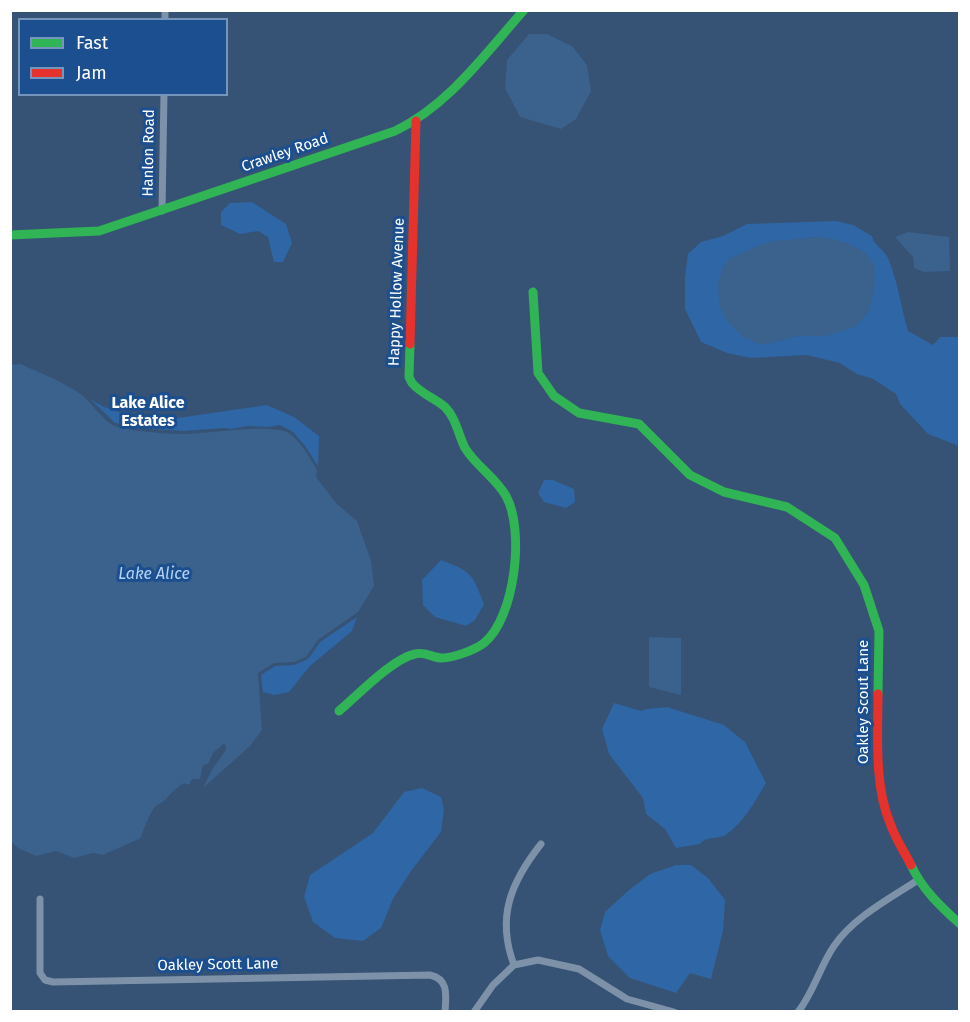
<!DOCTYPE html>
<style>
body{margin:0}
#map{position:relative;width:970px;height:1022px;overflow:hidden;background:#365274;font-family:"Fira Sans",sans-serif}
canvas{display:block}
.frame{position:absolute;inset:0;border:12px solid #fff;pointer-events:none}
.legend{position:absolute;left:18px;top:18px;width:210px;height:78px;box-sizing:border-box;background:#1b4f8f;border:2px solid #7695bc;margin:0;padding:8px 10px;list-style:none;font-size:18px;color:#fff}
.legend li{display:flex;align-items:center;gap:12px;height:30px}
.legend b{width:30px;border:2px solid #7695bc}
</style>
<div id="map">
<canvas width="970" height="1022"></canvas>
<div class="frame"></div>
<ul class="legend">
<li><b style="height:8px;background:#30b455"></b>Fast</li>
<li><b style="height:8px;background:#e5322d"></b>Jam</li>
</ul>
</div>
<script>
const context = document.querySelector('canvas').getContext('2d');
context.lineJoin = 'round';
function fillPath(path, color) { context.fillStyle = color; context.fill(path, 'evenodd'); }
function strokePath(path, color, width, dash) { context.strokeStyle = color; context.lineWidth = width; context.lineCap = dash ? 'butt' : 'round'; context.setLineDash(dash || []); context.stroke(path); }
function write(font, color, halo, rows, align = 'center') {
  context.font = font + ' "Fira Sans",sans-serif'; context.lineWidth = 6; context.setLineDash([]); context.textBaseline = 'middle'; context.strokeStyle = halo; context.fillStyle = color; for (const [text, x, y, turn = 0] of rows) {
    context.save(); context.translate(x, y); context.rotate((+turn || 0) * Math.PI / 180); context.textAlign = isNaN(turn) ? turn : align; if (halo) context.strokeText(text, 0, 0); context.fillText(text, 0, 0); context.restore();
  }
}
fillPath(new Path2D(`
 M 252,202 L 286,224 L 292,243 L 283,262 L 274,262 L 268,237 L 258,231 L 240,234 L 221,225 L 221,212 L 230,203 Z
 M 836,221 L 853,225 L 872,236 C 874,246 884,249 888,258 C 898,282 901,307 908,331 L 933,345 L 940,337 L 959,337 L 959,446 L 928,434 L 900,404 L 896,394 L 873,379 L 857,374 L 840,363 L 806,355 L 751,358 L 727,353 L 701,342 L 685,309 L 685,277 L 688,254 L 701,242 L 723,236 L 747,224 ZM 818,237 L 826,336 L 797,336 L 762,344 L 801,239 Z
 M 90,399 L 104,407 L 141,419 L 178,418 L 267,405 L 294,417 L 319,436 L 318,466 L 305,446 L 293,432 L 280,425 L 268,427 L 248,426 L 231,429 L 224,428 L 184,431 L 154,429 L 115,423 Z
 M 544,480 L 553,480 L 574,489 L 575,502 L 566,508 L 544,502 L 538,493 Z
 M 441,560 C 472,572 472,573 484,604 L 475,620 L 466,626 L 435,617 L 423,605 L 422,580 Z
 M 357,617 L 352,631 L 310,666 L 289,692 L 274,695 L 263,692 L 261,675 L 275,666 L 294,665 L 308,659 L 320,642 Z
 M 614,703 L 641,711 L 646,709 L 667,707 L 724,725 L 745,742 L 766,783 C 756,800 743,823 727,834 C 719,840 707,835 700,844 L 676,848 L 665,829 L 646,814 L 643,798 L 609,754 L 602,729 Z
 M 422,788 L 441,797 L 444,810 L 441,832 L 411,871 L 393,899 L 381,928 L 363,941 L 335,938 L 313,922 L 304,897 L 310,875 L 373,833 L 404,792 Z
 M 676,865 L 691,865 L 708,878 L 725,900 L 723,931 L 711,979 L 690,973 L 676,993 L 630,978 L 608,956 L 600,930 L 605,912 L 629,890 L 650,874 Z`), '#2f66a5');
fillPath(new Path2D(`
 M 529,34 L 547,34 L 572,46 L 587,65 L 591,91 L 576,119 L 561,129 L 520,117 L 505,88 L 507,60 Z
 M 908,232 L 949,237 L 950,271 L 924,272 L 914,268 L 913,257 L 895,237 Z
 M 818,237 L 834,239 L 849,244 L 866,253 L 875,267 L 874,290 L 869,311 L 856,326 L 826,336 L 797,336 L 762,345 L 743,337 L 728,322 L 719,305 L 718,284 L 722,269 L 729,259 L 760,245 L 773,241 Z
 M 21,364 C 40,373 64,382 82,395 C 92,403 104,422 115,426 C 128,431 168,434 183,434 C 205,434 276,422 290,434 C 302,443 310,458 317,470 L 316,477 L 337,504 L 357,521 L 371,561 L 374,586 L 358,612 L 318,640 L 306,657 L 294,662 L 274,663 L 258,673 L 262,730 L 250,746 L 203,788 L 213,768 L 226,750 L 225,743 L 213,753 L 208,764 L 203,765 L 200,779 L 192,779 L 189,785 L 184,783 C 176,788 172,792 166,799 C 164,802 158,804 155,807 C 151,811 142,832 141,838 L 103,855 L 93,853 L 74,858 L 56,851 L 36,856 L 18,848 L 11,841 L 10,365 Z
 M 649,637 L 681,638 L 681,695 L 649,687 Z`), '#3b618d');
strokePath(new Path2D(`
 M 165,20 L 165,10
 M 162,211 L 164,94
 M 40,899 L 40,973 L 45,980 L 53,982 L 430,975 C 449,979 446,996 445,1012
 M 514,965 C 496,917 511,882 541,844
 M 474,1012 L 493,985 L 514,965 L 538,960 L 579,969 L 627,999 L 674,1012
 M 798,1012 C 814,992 820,966 834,946 C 854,917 889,899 918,880`), '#7d92a8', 7);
strokePath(new Path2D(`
 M 10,235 L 99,231 L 395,131 C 449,105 485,54 524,10
 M 533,292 L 538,373 L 554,396 L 579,413 L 639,424 L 690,475 L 724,492 L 787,507 L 835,538 L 864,585 L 879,631 L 878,694
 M 339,711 C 358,695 392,659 415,654 C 424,651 433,658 442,658 C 453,658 475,650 484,643 C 515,618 525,530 506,496 C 496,478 476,466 465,448 C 458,434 456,418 445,407 C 435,398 421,394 412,383 L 409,377 L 410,344
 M 911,865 C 922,889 940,906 960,924`), '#30b455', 9);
strokePath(new Path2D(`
 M 410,344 L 416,121
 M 878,694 C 878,735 874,785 890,823 C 895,838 904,851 911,865`), '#e5322d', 9);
write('15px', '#fff', '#1b4f8f', [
 ["Hanlon Road",149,153,-89],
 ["Crawley Road",285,153,-19],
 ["Happy Hollow Avenue",397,292,-88],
 ["Oakley Scout Lane",864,702,-90],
 ["Oakley Scott Lane",218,965,-1]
]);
write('bold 16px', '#fff', '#1b4f8f', [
 ["Lake Alice",148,404],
 ["Estates",148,422]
]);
write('italic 16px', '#b5d3f5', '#1b4f8f', [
 ["Lake Alice",154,575]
]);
</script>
